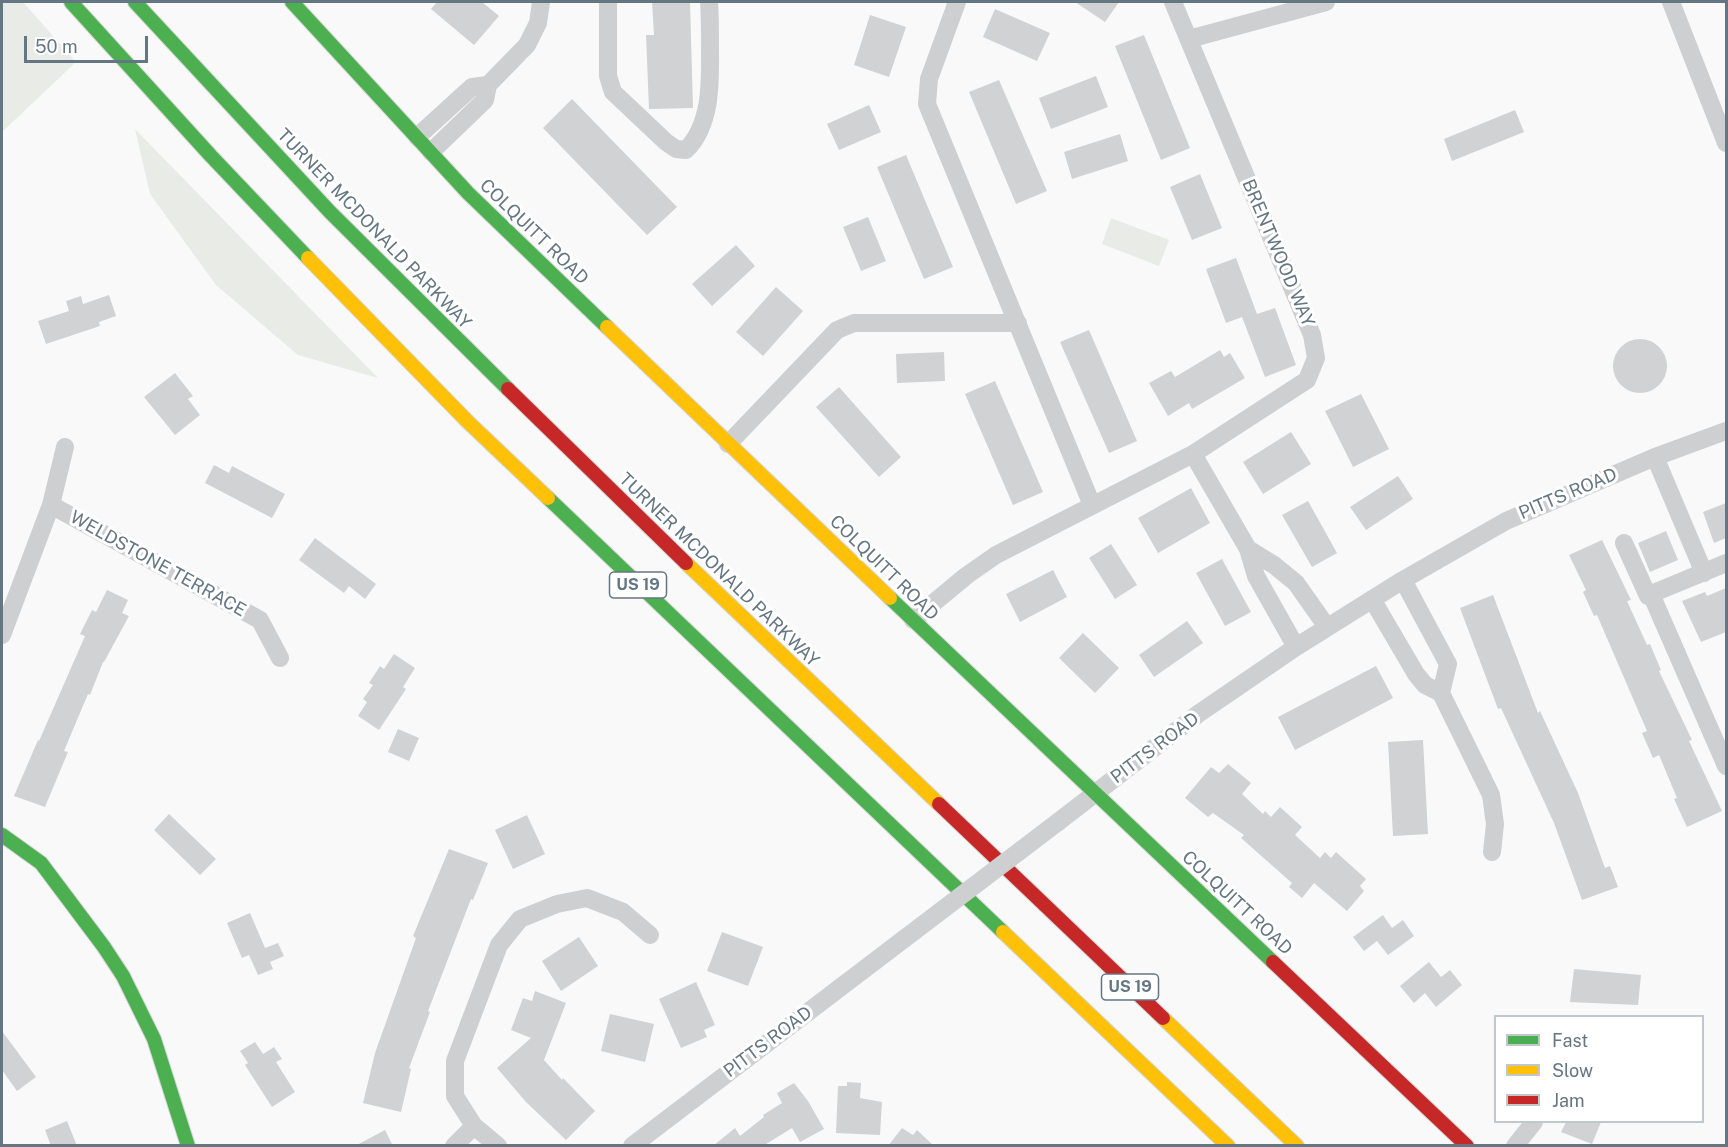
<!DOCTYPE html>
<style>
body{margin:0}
#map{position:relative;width:1728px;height:1147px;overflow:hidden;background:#f9f9f9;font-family:"Public Sans",sans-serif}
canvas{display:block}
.frame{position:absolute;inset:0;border:3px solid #657683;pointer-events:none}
.legend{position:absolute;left:1494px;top:1015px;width:210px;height:108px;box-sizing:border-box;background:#fff;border:2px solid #c1c8cd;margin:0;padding:8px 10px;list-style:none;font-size:18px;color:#657683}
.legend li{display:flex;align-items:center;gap:12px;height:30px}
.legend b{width:30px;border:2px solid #c1c8cd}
.scale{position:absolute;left:24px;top:36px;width:124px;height:27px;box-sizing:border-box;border:3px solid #657683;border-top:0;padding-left:8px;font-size:18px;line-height:21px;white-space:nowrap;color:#657683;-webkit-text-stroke:4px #fff;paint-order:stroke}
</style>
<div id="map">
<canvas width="1728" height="1147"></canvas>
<div class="frame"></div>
<ul class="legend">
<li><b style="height:8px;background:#4caf50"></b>Fast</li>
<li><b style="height:8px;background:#ffc107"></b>Slow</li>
<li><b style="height:8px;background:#c62828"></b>Jam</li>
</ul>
<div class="scale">50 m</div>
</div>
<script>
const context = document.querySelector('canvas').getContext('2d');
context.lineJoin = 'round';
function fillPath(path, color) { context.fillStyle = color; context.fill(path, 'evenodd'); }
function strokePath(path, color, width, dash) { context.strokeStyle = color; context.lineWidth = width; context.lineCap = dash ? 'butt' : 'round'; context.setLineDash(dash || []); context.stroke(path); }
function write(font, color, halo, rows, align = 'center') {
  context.font = font + ' "Public Sans",sans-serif'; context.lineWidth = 6; context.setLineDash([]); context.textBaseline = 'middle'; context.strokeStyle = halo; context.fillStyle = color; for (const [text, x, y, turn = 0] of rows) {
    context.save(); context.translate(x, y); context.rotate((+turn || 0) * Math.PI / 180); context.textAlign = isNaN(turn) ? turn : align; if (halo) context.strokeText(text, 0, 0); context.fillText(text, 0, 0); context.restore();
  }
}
fillPath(new Path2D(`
 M 2,2 L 23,2 L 76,62 L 2,132 Z
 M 135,129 L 378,378 L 298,355 L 216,285 L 150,194 Z
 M 1111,218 L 1169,240 L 1159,266 L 1102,244 Z`), '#e8ebe6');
fillPath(new Path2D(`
 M 437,2 L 482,2 L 499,16 L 474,45 L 431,9 Z
 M 652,2 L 690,2 L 693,108 L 649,109 L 646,35 L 654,35 Z
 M 1075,2 L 1119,2 L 1105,22 Z
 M 995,9 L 1050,33 L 1037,61 L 983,37 Z
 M 870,15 L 906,27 L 889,77 L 854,65 Z
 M 1144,35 L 1190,148 L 1161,160 L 1115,46 Z
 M 1096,76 L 1108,107 L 1051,129 L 1039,98 Z
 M 999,80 L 1047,191 L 1016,204 L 969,92 Z
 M 572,99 L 677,207 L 647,235 L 543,128 Z
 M 869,105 L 881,132 L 839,150 L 827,124 Z
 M 1515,110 L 1524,132 L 1452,161 L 1444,139 Z
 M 1120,134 L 1128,161 L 1072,179 L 1064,152 Z
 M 906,155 L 953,267 L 924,279 L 877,167 Z
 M 1200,174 L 1222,228 L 1192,240 L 1170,187 Z
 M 868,217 L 886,261 L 861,271 L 843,227 Z
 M 736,245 L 755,266 L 712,306 L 692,284 Z
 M 1236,258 L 1257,314 L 1275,308 L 1296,365 L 1265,377 L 1242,317 L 1226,323 L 1206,269 Z
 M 776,287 L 803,311 L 763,356 L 736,332 Z
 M 109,295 L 116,316 L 99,322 L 100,326 L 46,344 L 38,321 L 69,311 L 66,301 L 81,296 L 83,304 Z
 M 1089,330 L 1137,441 L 1109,453 L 1060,342 Z
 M1613 366a27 27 0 1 1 54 0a27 27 0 1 1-54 0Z
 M 1220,350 L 1224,357 L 1230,353 L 1245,378 L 1192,409 L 1189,403 L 1168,416 L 1149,383 L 1171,371 L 1175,377 Z
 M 944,352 L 945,381 L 897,383 L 896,354 Z
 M 175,373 L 193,396 L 188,399 L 200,415 L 175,435 L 144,397 Z
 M 995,381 L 1043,492 L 1013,505 L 965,394 Z
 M 839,387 L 901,457 L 879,477 L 816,407 Z
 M 1361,394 L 1389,449 L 1353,467 L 1325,411 Z
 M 1291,432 L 1311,464 L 1263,494 L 1243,462 Z
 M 214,465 L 229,473 L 232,466 L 285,494 L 272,518 L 205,483 Z
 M 1398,476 L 1413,499 L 1366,530 L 1350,507 Z
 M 1191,488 L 1210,523 L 1158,553 L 1138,518 Z
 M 1308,501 L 1337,553 L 1312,567 L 1282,515 Z
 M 1726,503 L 1726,538 L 1714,543 L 1703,512 Z
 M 1666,531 L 1678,560 L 1650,572 L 1638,543 Z
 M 315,538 L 376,584 L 365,599 L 349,586 L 344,593 L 299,560 Z
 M 1602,540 L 1631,600 L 1627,601 L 1647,645 L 1650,644 L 1661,670 L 1659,671 L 1692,740 L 1689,741 L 1722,811 L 1687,827 L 1674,799 L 1677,798 L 1659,755 L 1653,758 L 1642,733 L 1647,731 L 1597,615 L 1594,616 L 1583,592 L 1586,590 L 1569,555 Z
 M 1111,544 L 1137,585 L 1115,599 L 1089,558 Z
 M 1222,559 L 1251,612 L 1225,626 L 1196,573 Z
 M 1053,570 L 1067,597 L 1020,622 L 1006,594 Z
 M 1726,588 L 1726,632 L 1701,642 L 1682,601 L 1705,592 L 1707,596 Z
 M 107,590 L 128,600 L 122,613 L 129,616 L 104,662 L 103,662 L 90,695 L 88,694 L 64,751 L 68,752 L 45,807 L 14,796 L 38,740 L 39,741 L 85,636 L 80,634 L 92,610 L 96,612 Z
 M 1493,595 L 1538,713 L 1540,711 L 1578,793 L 1605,868 L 1610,866 L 1618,887 L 1582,900 L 1554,823 L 1501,708 L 1498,709 L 1460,608 Z
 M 1187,621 L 1203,643 L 1154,677 L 1139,655 Z
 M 1083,633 L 1119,668 L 1095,693 L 1059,658 Z
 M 394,654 L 415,668 L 403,687 L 406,689 L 379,730 L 358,716 L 367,702 L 363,699 L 373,685 L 369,683 L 380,666 L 384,669 Z
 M 1376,666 L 1393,698 L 1295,750 L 1278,717 Z
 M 398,729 L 419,738 L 409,761 L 388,752 Z
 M 1423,740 L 1428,834 L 1393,836 L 1388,742 Z
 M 1228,764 L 1251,783 L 1242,794 L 1263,814 L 1265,811 L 1271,817 L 1280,807 L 1302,827 L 1295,835 L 1320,858 L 1325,852 L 1331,858 L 1336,852 L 1366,879 L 1360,886 L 1364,891 L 1347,911 L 1314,883 L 1302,898 L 1289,887 L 1292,883 L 1241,838 L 1244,835 L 1213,813 L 1208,817 L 1185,798 L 1211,767 L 1219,773 Z
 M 169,814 L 216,859 L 200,875 L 154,830 Z
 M 527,815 L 545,854 L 513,869 L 495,830 Z
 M 449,849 L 488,863 L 473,900 L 471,899 L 428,1011 L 430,1012 L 409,1068 L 411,1069 L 401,1112 L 363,1103 L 375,1053 L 416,938 L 413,936 Z
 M 250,913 L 265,948 L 278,943 L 284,956 L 270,962 L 273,969 L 258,975 L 249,955 L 242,958 L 227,923 Z
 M 1383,915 L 1392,928 L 1403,920 L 1414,936 L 1388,955 L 1377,941 L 1364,951 L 1353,937 Z
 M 722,932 L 763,947 L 748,986 L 707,971 Z
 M 579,937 L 598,966 L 561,991 L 542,961 Z
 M 1429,962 L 1441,977 L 1450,970 L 1462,985 L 1436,1007 L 1425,993 L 1414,1003 L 1400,986 Z
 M 1574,969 L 1641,975 L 1638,1005 L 1570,1002 Z
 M 696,982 L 715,1025 L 704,1030 L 707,1037 L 681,1048 L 659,999 Z
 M 535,991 L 566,1003 L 544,1060 L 562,1080 L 563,1078 L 595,1111 L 566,1140 L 526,1102 L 497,1068 L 531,1038 L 511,1030 L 523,998 L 532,1001 Z
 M 610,1014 L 654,1024 L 645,1062 L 601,1051 Z
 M 2,1031 L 36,1077 L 17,1091 L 2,1070 Z
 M 255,1042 L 263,1054 L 274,1047 L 282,1059 L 276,1062 L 295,1092 L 272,1107 L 245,1065 L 248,1063 L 240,1051 Z
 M 847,1082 L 861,1083 L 860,1098 L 882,1102 L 880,1135 L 836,1133 L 838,1086 L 847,1086 Z
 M 794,1083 L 808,1101 L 824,1129 L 800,1142 L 792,1128 L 763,1146 L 713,1146 L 735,1128 L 740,1136 L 764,1117 L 763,1115 L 782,1103 L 777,1093 Z
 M 67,1121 L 77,1146 L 51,1146 L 45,1130 Z
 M 1566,1122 L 1601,1122 L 1592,1144 L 1561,1132 Z
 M 902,1128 L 913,1135 L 917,1130 L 934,1146 L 888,1146 Z
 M 385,1130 L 393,1146 L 355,1146 Z`), '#d0d2d3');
const fast = new Path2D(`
 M 71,2 L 211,156 L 308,258
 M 135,2 L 330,212 L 508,389
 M 292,2 L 468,193 L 607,327
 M 548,498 L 1003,932
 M 890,598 L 1273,962
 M 2,835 L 41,863 L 104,947 L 123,976 L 154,1039 L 188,1146`);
const slow = new Path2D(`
 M 308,258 L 467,421 L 548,498
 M 607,327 L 890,598
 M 686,563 L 939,804
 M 1003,932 L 1228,1146
 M 1163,1018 L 1297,1146`);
const jam = new Path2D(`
 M 508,389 L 686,563
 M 939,804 L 1163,1018
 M 1273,962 L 1467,1146`);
strokePath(fast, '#d5d6d7', 16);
strokePath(slow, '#d5d6d7', 16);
strokePath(jam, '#d5d6d7', 16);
strokePath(new Path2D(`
 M 608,2 L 608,76 L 613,92 L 666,142 L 676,149 L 686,150 C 713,123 710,78 710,44 C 710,30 710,15 709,2
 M 957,2 L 929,79 L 927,104 L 1092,505
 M 1671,2 L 1726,143
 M 1189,39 L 1326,2
 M 417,137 L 472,87 L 488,85
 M 431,152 L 485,100 L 488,85 L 527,45 L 538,23 L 541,2
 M 728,444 L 837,330 L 854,323 L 1018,323
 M 1193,454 L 1248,549 L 1256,576 L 1296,647
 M 1655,457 L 1704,573
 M 51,505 L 260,620 L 280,658
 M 1624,543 L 1648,596 L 1651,594 L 1726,766
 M 1248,549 L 1274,565 L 1296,583 L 1327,627
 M 1403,580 L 1448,664 L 1441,693
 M 1651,594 L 1726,563
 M 1372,599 L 1416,674 L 1425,685 L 1441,693 L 1491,795 L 1495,824 L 1492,852
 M 913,620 L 966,576 L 996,555 L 1193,454 L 1307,380 L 1316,358 L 1312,335 L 1173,2
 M 2,635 L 51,505 L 65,447
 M 1058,822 L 1198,714 L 1296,647 L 1403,580 L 1506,521 L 1655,457 L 1726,431
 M 454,1146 L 474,1126
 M 498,1146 L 474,1126 L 455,1096 L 455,1061 L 499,945 L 520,919 L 557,904 L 587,898 L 623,912 L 650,935
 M 632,1146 L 904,939
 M 1515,1146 L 1534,1122`), '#cecfd0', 18);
strokePath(fast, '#4caf50', 14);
strokePath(slow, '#ffc107', 14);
strokePath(jam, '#c62828', 14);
strokePath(new Path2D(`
 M 904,939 L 1058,822`), '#cecfd0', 18);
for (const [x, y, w] of [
 [638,585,57],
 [1130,987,57]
]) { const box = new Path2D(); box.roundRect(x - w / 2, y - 13, w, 26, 4.5); context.fillStyle = '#fff'; context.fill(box); strokePath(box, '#657683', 1.5); }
write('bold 16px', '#657683', null, [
 ["US 19",638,585],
 ["US 19",1130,987]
]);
write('18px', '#657683', '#fff', [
 ["TURNER MCDONALD PARKWAY",374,229,46],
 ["COLQUITT ROAD",534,232,44],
 ["BRENTWOOD WAY",1278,253,67],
 ["PITTS ROAD",1568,494,-23],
 ["WELDSTONE TERRACE",158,564,29],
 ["COLQUITT ROAD",884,568,44],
 ["TURNER MCDONALD PARKWAY",719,570,44],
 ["PITTS ROAD",1155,748,-37],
 ["COLQUITT ROAD",1237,903,43],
 ["PITTS ROAD",768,1042,-37]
]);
</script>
